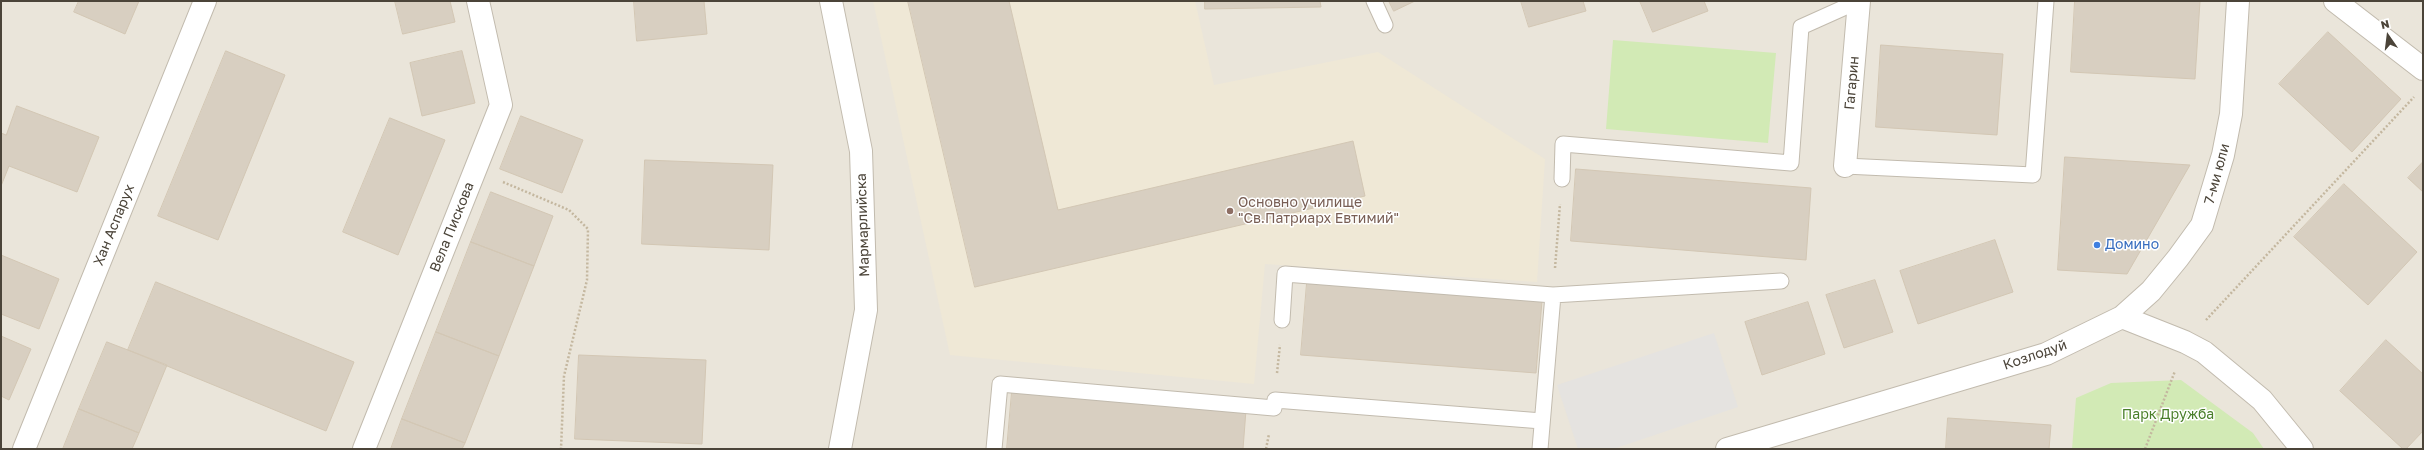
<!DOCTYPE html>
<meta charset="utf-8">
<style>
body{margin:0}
#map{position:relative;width:2424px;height:450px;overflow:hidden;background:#f6f3ec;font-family:"Golos Text",sans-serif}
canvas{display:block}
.frame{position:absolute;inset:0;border:2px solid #4b4439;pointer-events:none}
.north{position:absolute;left:2368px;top:16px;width:40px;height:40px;-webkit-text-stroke:3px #fff;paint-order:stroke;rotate:346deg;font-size:11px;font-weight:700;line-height:16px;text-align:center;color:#4b4439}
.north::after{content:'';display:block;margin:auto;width:14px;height:18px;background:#4b4439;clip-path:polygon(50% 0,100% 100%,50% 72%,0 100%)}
</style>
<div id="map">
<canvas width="2424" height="450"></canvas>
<div class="frame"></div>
<div class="north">N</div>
</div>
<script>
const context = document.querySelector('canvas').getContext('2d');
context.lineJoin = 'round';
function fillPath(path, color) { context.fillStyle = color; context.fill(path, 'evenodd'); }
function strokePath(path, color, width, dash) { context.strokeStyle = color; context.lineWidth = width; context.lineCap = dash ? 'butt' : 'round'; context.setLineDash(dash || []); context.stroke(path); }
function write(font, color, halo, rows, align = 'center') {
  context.font = font + ' "Golos Text",sans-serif'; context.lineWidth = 3; context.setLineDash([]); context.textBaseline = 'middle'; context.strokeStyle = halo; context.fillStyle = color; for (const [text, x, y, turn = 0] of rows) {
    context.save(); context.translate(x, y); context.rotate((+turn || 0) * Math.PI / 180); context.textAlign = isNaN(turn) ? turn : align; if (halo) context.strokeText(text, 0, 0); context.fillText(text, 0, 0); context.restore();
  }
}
fillPath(new Path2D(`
 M 1,1 L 2423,1 L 2423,449 L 1,449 Z`), '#eae5da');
fillPath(new Path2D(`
 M 873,1 L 1195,1 L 1214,85 L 1378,52 L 1545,159 L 1537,282 L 1265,264 L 1254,384 L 950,355 Z`), '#efe8d6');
fillPath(new Path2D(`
 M 1613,40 L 1776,53 L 1768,143 L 1606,129 Z
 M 2181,380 L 2253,433 L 2264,449 L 2072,449 L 2076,398 L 2111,383 Z`), '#d2eab5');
fillPath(new Path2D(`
 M 1714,333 L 1738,407 L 1613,449 L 1578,449 L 1557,385 Z`), '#e5e3e0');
const building = new Path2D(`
 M 79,1 L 139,1 L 125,34 L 74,12 Z
 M 395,1 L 450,1 L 455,22 L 403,34 Z
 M 634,1 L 704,1 L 707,34 L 637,41 Z
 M 908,1 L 1009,1 L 1058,210 L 1353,141 L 1365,196 L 975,287 Z
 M 1205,1 L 1320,1 L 1321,7 L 1205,9 Z
 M 1389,1 L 1415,1 L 1394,11 Z
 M 1521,1 L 1583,1 L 1586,11 L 1529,27 Z
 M 1640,1 L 1704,1 L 1708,11 L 1653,32 Z
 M 2075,1 L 2200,1 L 2195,79 L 2071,72 Z
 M 2328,32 L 2401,99 L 2352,152 L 2279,84 Z
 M 1881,45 L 2003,54 L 1997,135 L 1876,127 Z
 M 226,51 L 285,75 L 218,240 L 158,216 Z
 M 462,51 L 475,103 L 422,116 L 410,63 Z
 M 17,106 L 99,137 L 77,192 L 9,166 L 1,186 L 1,133 L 6,135 Z
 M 521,116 L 583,140 L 562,193 L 500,169 Z
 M 390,118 L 445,140 L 398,255 L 343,232 Z
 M 2065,157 L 2190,165 L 2127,274 L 2058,270 Z
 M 645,160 L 773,165 L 769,250 L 642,244 Z
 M 2423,162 L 2423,192 L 2408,178 Z
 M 1576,169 L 1811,188 L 1806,260 L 1571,241 Z
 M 2344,184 L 2417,252 L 2368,305 L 2294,237 Z
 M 491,192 L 553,216 L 534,266 L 471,242 Z
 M 1995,240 L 2013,292 L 1918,324 L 1900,271 Z
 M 471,242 L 534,266 L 499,356 L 436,332 Z
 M 1,255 L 59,279 L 39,329 L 1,314 Z
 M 1875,280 L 1893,332 L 1844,348 L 1826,295 Z
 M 156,282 L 354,362 L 326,431 L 128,350 Z
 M 1307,283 L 1542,301 L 1536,373 L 1301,355 Z
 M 1808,302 L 1825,354 L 1762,375 L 1745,322 Z
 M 436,332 L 499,356 L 465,443 L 402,419 Z
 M 1,336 L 31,349 L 9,400 L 1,396 Z
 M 2386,340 L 2423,374 L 2423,431 L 2406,449 L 2403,449 L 2340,391 Z
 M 107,342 L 167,365 L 139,433 L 79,409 Z
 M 579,355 L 706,360 L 702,444 L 575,439 Z
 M 1012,392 L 1246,410 L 1243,449 L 1007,449 Z
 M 79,409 L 139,433 L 132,449 L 63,449 Z
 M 1948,418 L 2051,425 L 2049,449 L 1946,449 Z
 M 402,419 L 465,443 L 462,449 L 391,449 Z`);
fillPath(building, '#d8cfc1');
strokePath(building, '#d3c7b4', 1);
const service = new Path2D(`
 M 1374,1 L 1385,25
 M 1845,166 L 2033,175 L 2046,1
 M 1562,179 L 1563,144 L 1791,163 L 1801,27 L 1859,1
 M 1282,320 L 1285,274 L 1553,295 L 1781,281
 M 1275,400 L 1542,421
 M 994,449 L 1000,384 L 1274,408
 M 1540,449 L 1553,295`);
const minor = new Path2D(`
 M 831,1 L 861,151 L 866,310 L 840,449
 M 2335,1 L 2423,69
 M 1845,166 L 1859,1
 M 2122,317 L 2185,342 L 2204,352 L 2262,400 L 2302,449
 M 24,449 L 205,1
 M 364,449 L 501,105 L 478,1
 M 1727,449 L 2046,354 L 2122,317 L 2151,291 L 2178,258 L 2202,225 L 2223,155 L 2231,114 L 2238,1`);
strokePath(service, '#c2bbae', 17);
strokePath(minor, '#c2bbae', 24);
strokePath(new Path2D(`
 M 503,182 L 569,210 L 588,229 L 587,280 L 564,376 L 561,449
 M 1555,268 L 1560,204
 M 2206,320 L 2414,97
 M 1277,373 L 1280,345
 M 1266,449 L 1269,434
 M 2145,449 L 2175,371`), '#c4b79f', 2.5, [2, 2]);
strokePath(service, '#fff', 15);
strokePath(minor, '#fff', 22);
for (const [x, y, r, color] of [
 [1230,211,4,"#8d6e63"],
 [2097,245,4,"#3f7fe0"]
]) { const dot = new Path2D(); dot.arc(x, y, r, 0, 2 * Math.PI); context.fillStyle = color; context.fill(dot); strokePath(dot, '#fff', 1.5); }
write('14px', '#4b4439', '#fff', [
 ["Гагарин",1852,83,-85],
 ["7-ми юли",2217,174,-75],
 ["Хан Аспарух",114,225,-68],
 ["Мармарлийска",863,225,-92],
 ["Вела Пискова",452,227,-68],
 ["Козлодуй",2035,355,-19]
]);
write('14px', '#785e54', '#fff', [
 ["Основно училище",1238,203],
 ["\"Св.Патриарх Евтимий\"",1238,219]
], 'left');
write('14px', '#366cbe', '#fff', [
 ["Домино",2105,245]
], 'left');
write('14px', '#4a7f2a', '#fff', [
 ["Парк Дружба",2168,415]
]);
</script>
